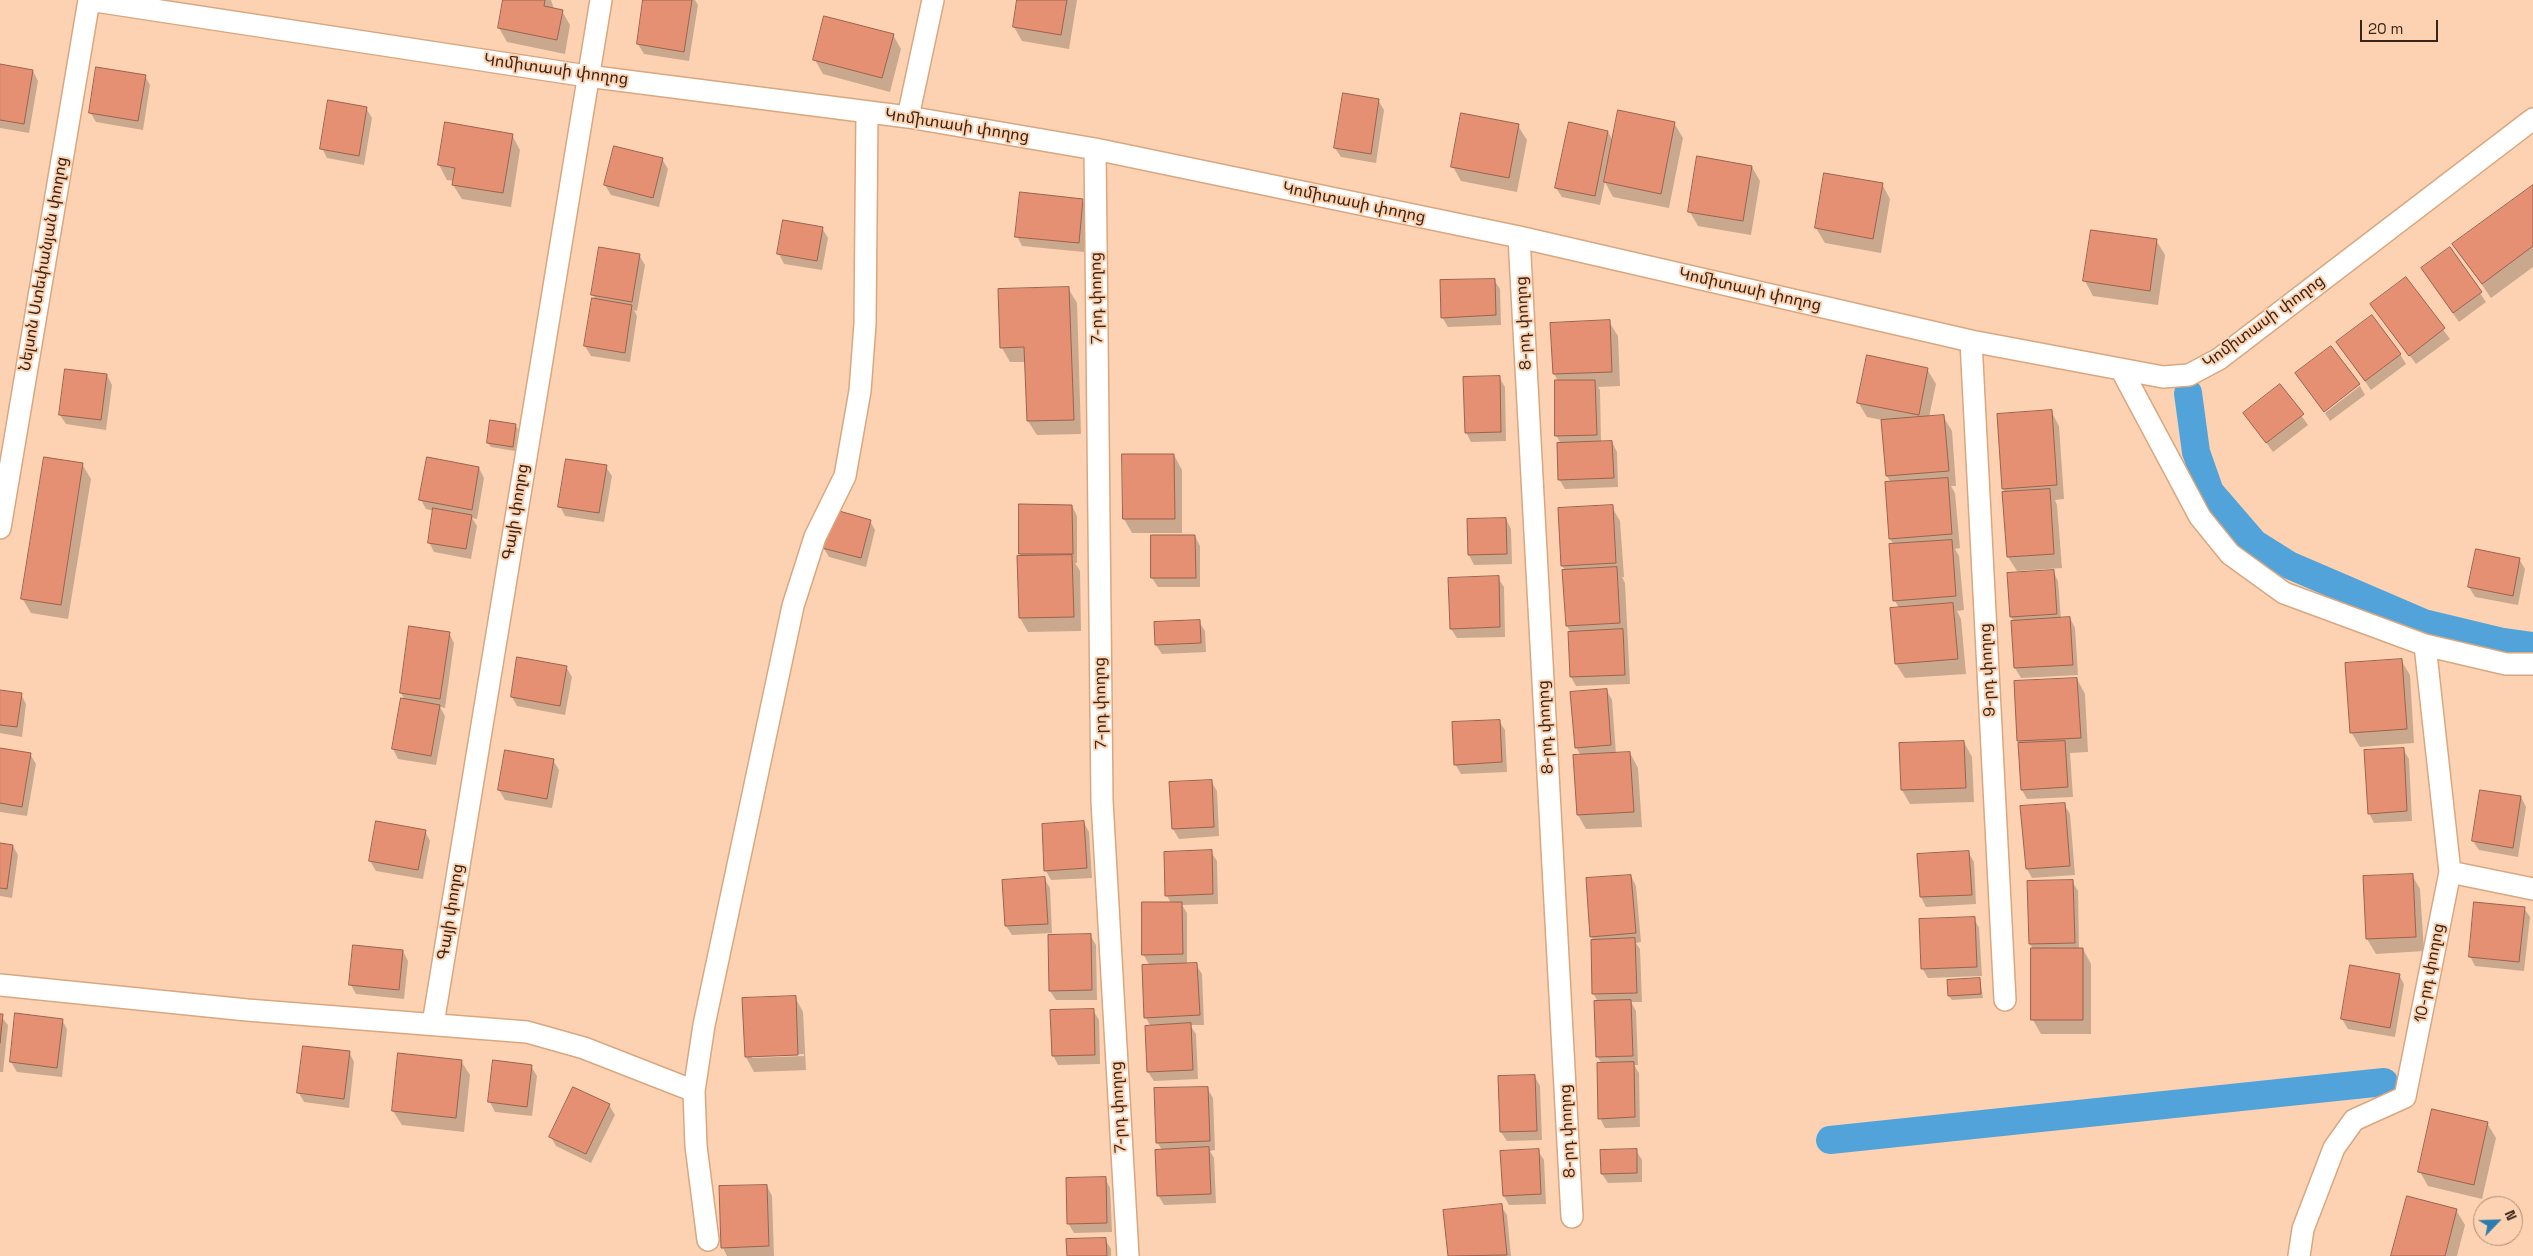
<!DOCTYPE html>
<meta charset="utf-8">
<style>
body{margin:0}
#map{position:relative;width:2533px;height:1256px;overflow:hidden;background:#fcd2b2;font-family:"Space Grotesk",sans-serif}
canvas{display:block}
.north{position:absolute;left:2473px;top:1196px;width:50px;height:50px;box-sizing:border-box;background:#fcd2b2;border:1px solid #ae8d73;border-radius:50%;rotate:66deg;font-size:14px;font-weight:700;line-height:20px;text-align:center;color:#392515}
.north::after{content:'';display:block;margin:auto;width:18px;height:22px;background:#2c7dae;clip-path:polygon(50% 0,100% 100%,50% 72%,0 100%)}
.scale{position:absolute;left:2360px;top:20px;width:78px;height:22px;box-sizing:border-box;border:2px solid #392515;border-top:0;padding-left:6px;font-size:15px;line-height:18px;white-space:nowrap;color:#392515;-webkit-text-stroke:4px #fcd2b2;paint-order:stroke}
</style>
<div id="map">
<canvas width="2533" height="1256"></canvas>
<div class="north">N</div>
<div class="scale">20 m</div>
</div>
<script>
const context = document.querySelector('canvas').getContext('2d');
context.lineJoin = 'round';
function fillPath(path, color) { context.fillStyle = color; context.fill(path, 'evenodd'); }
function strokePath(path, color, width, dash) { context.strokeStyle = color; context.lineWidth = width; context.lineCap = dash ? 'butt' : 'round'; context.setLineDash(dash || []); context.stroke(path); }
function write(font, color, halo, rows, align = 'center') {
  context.font = font + ' "Space Grotesk","Noto Sans Armenian",sans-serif'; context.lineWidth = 4; context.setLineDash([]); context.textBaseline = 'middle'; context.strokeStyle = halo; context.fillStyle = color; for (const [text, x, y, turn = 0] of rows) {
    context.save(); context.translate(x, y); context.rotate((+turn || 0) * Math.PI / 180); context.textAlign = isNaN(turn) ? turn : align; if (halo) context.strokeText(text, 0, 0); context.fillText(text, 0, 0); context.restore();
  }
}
fillPath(new Path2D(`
 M 504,0 L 551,0 L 554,9 L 562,11 L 570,25 L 565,54 L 507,42 L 499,28 Z
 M 644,0 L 695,0 L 698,5 L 689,61 L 644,54 L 638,44 Z
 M 1018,0 L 1077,0 L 1069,49 L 1022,41 L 1014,27 Z
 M 893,35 L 901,49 L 890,92 L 823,74 L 815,60 Z
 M 0,65 L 33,71 L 38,81 L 29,133 L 0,128 Z
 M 145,76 L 150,85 L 143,130 L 96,122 L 90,112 Z
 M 1378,100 L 1384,110 L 1376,163 L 1341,157 L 1335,148 Z
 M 366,108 L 372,118 L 364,165 L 327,158 L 322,148 Z
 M 1674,123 L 1683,138 L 1669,208 L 1613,197 L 1605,182 L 1600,205 L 1562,197 L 1556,188 L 1608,132 L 1613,141 Z
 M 1518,126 L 1527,140 L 1517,192 L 1461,181 L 1453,167 Z
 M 512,135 L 520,150 L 511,207 L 462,199 L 453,185 L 454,181 L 447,180 L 439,165 Z
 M 662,159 L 668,169 L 659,207 L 611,195 L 605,185 Z
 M 1752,167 L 1760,181 L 1751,235 L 1698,226 L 1690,212 Z
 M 1882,184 L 1890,199 L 1881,253 L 1825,243 L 1816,228 Z
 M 2533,186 L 2533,267 L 2491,298 L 2454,244 Z
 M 1082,200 L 1088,209 L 1084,252 L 1022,246 L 1017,236 Z
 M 822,228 L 828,238 L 822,270 L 784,264 L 779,254 Z
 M 2156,240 L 2165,255 L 2158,305 L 2093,296 L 2085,281 Z
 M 2450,249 L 2486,302 L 2459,322 L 2422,269 Z
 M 639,255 L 645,265 L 637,311 L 634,310 L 637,316 L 630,362 L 591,356 L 585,346 L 596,300 L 593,295 Z
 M 2406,279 L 2450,339 L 2416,364 L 2372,305 Z
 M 1494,280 L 1500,289 L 1501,325 L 1448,327 L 1442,317 Z
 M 1068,288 L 1077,303 L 1081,434 L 1037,435 L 1028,421 L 1026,362 L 1010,362 L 1002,348 Z
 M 1609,322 L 1618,336 L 1620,386 L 1598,387 L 1600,390 L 1601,442 L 1612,442 L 1617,452 L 1618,487 L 1565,489 L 1559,479 L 1561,444 L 1556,435 L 1558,381 L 1554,374 Z
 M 2338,343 L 2400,354 L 2406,364 L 2371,390 Z
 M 1927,369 L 1936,384 L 1929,417 L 1943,416 L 1952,431 L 1956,486 L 1951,486 L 1955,493 L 1960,548 L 1955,549 L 1959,556 L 1964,610 L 1957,611 L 1961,619 L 1966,674 L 1905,678 L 1896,664 L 1899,608 L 1895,601 L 1894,545 L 1890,539 L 1891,483 L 1887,476 L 1882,420 L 1867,417 L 1858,402 Z
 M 107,375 L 112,385 L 106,430 L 66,424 L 60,415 Z
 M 1499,377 L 1505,387 L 1506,441 L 1471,442 L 1466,432 Z
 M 2280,386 L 2308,425 L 2273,452 L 2245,413 Z
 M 2360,386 L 2365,395 L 2330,421 L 2325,413 Z
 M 2051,411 L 2059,426 L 2064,499 L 2055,500 L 2057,505 L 2062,568 L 2017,571 L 2008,557 L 2006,493 L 2003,489 Z
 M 515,425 L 518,429 L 515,451 L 491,447 L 488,443 Z
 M 1174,455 L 1182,470 L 1182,533 L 1132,533 L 1124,519 Z
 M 82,464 L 91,479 L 68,619 L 31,613 L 22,598 Z
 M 606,467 L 612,476 L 604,522 L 565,516 L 560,506 Z
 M 479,468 L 484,478 L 477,519 L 472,518 L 477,526 L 471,559 L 434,552 L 429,542 L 434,511 L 426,509 L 421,500 Z
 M 1072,506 L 1077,516 L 1077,563 L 1075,563 L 1080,571 L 1081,631 L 1028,632 L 1020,618 L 1022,557 L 1020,554 Z
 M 1612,507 L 1620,521 L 1624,577 L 1622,577 L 1625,583 L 1630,684 L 1576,686 L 1571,677 L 1571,633 L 1567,626 L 1566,571 L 1562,566 Z
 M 1506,519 L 1511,529 L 1512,564 L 1474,565 L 1469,555 L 1468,520 Z
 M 870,521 L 875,530 L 866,567 L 829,557 L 823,547 Z
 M 1195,536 L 1200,546 L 1200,587 L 1158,587 L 1152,578 Z
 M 2519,559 L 2525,569 L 2518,605 L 2475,597 L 2469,587 Z
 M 2053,571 L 2058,581 L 2061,619 L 2070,618 L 2075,628 L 2078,675 L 2021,678 L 2015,668 L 2014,622 L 2011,617 Z
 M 1498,578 L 1504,587 L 1505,637 L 1457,638 L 1451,629 Z
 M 1199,622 L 1205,631 L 1206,652 L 1162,654 L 1156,645 Z
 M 449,633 L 454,643 L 445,708 L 440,707 L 445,716 L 436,765 L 398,759 L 393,749 L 405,700 L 401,693 Z
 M 2401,660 L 2410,675 L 2414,743 L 2360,747 L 2351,732 Z
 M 566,667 L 572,677 L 565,715 L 517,706 L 512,697 Z
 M 2077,679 L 2085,694 L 2088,752 L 2070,753 L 2073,797 L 2027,799 L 2022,790 L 2015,682 Z
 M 0,691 L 21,694 L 26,704 L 22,737 L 0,733 Z
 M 1607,691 L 1612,700 L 1616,754 L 1630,753 L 1638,768 L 1642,827 L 1586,829 L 1578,815 L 1581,756 L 1576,747 Z
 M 1499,721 L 1505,730 L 1507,772 L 1461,774 L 1455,764 Z
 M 1964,742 L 1972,757 L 1974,802 L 1910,804 L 1902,790 Z
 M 0,749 L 30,754 L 36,764 L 27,816 L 0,812 Z
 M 2403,749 L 2409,759 L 2412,821 L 2374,823 L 2369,813 Z
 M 553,760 L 559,770 L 552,808 L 505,800 L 499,790 Z
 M 1211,781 L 1217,791 L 1219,836 L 1179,839 L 1173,829 L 1171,784 Z
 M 2521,797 L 2526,807 L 2518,857 L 2479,850 L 2473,841 Z
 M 2064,804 L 2070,814 L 2075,875 L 2032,878 L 2027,869 Z
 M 1084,823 L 1089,832 L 1092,878 L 1051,880 L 1046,871 Z
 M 425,831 L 430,841 L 423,879 L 376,871 L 370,861 Z
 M 0,844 L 13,846 L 18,855 L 12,898 L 0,896 Z
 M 1211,852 L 1217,861 L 1218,904 L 1182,905 L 1187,913 L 1187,965 L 1196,965 L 1202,974 L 1204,1025 L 1190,1025 L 1196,1034 L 1198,1079 L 1154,1081 L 1148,1072 L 1151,1027 L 1146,1018 L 1150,966 L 1143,954 L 1171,903 L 1167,896 Z
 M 1968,852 L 1974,862 L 1976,904 L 1926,907 L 1921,897 L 1918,856 Z
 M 2412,875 L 2420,889 L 2424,951 L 2376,954 L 2367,939 Z
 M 1631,876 L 1636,886 L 1641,942 L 1636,943 L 1640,949 L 1642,1002 L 1631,1002 L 1636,1011 L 1638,1065 L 1634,1065 L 1639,1073 L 1640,1127 L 1605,1128 L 1600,1118 L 1602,1064 L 1597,1056 L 1598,1002 L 1593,993 L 1594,941 L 1591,936 Z
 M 1044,878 L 1050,888 L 1052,933 L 1012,935 L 1006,926 Z
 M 2072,881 L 2078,891 L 2079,949 L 2083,949 L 2091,964 L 2091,1034 L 2041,1034 L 2033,1020 L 2033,949 L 2030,944 Z
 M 2524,908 L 2530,917 L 2524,971 L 2475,966 L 2470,956 Z
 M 1974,918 L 1979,928 L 1982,976 L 1928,978 L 1922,968 Z
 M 1090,935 L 1096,945 L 1097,1000 L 1056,1000 L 1050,991 Z
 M 403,951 L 408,961 L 404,999 L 356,994 L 351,985 Z
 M 2399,975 L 2404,984 L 2395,1037 L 2348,1029 L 2342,1019 Z
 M 1980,979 L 1983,998 L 1952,1000 L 1949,996 Z
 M 795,997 L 803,1012 L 806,1070 L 754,1072 L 746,1057 L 744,999 ZM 804,1054 L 804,1056 L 752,1058 L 752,1056 Z
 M 1093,1010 L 1099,1020 L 1100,1064 L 1058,1065 L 1053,1055 Z
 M 0,1015 L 8,1025 L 3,1072 L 0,1072 Z
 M 16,1015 L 62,1020 L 67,1029 L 62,1077 L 17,1072 L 11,1062 Z
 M 349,1052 L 354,1062 L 349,1108 L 304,1102 L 299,1093 Z
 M 461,1061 L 470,1075 L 464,1132 L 402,1125 L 393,1111 Z
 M 531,1066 L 537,1076 L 532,1116 L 495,1112 L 490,1102 Z
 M 1535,1077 L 1540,1086 L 1542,1140 L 1507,1141 L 1501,1132 Z
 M 1207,1088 L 1213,1098 L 1215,1150 L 1210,1151 L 1214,1158 L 1216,1203 L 1164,1205 L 1158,1195 L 1162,1150 L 1157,1142 Z
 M 609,1105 L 615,1115 L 591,1163 L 556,1146 L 551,1137 Z
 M 2487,1123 L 2496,1138 L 2482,1199 L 2428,1186 L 2420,1172 Z
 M 1636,1150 L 1642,1160 L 1642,1182 L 1608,1183 L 1602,1174 Z
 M 1538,1151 L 1544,1160 L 1546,1204 L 1509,1205 L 1504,1196 Z
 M 1105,1178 L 1110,1188 L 1112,1232 L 1074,1233 L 1068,1223 Z
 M 767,1186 L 772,1196 L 774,1256 L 727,1256 L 723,1248 Z
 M 1501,1206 L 1507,1215 L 1511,1256 L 1449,1256 L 1444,1211 Z
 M 2456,1210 L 2465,1225 L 2457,1256 L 2393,1256 Z
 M 1105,1239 L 1111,1249 L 1111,1256 L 1068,1256 Z`), '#0003');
strokePath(new Path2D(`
 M 2188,393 L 2196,452 L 2210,492 L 2254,543 L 2289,565 L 2424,623 L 2503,642 L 2533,646
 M 1830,1140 L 2384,1082`), '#51a3d9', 28);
const building = new Path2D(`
 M 503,0 L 545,0 L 544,6 L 563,10 L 557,40 L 498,28 Z
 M 643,0 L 692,0 L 684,52 L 637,44 Z
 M 1017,0 L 1067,0 L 1061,35 L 1013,27 Z
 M 824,16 L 894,34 L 882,78 L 813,60 Z
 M 0,64 L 33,70 L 24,124 L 0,120 Z
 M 96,67 L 146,75 L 138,121 L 89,113 Z
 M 1343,93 L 1379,99 L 1371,154 L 1334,148 Z
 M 328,100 L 367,107 L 359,156 L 320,149 Z
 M 1618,110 L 1675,122 L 1661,194 L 1604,182 Z
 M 1461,113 L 1519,124 L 1509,178 L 1451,167 Z
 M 445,122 L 513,134 L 503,193 L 452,185 L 455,168 L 438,165 Z
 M 1569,122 L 1608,131 L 1595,196 L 1555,188 Z
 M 614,146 L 663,158 L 653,198 L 604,185 Z
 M 1697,156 L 1752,166 L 1743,221 L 1688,212 Z
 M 1824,173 L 1883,183 L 1873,239 L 1815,228 Z
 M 2533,185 L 2533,246 L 2482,284 L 2452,244 Z
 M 1020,192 L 1083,199 L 1079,243 L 1015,237 Z
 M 783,220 L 823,227 L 817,261 L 777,254 Z
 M 2091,230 L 2157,239 L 2150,291 L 2083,281 Z
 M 599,247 L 640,254 L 632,302 L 591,295 Z
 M 2450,247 L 2482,292 L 2453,313 L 2421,268 Z
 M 2406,277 L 2445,328 L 2409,356 L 2370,304 Z
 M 1495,279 L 1496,315 L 1441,318 L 1440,280 Z
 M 1069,287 L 1074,420 L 1027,421 L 1024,347 L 1000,348 L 998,289 Z
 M 592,298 L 632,305 L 625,353 L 584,346 Z
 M 2372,315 L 2401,354 L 2365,381 L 2336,342 Z
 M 1610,320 L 1612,372 L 1553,374 L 1550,323 Z
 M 2331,346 L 2360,384 L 2324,412 L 2295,373 Z
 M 1867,355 L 1928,368 L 1919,415 L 1857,403 Z
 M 65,369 L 107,374 L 101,420 L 59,415 Z
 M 1500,376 L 1501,432 L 1465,433 L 1463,377 Z
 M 1555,380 L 1595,380 L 1597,435 L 1555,436 Z
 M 2280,384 L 2304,414 L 2266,443 L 2243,413 Z
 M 2052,410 L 2057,485 L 2002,489 L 1997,414 Z
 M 1944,415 L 1949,471 L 1886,476 L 1881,420 Z
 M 490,420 L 516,424 L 513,447 L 487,443 Z
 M 1612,441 L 1614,478 L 1558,480 L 1557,443 Z
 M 1122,454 L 1174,454 L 1175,519 L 1123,519 Z
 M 44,457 L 83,463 L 61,605 L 21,599 Z
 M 427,457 L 479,467 L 472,510 L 419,500 Z
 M 566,459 L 607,465 L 599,513 L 558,507 Z
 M 1948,478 L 1952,534 L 1889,539 L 1885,482 Z
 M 2050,489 L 2054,554 L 2007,557 L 2002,492 Z
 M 1019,504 L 1072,505 L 1073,554 L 1019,554 Z
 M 1613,505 L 1616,563 L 1561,566 L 1558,508 Z
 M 433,508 L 472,515 L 466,549 L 428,543 Z
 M 832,509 L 871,520 L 861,558 L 822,548 Z
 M 1506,518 L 1507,554 L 1468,555 L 1467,519 Z
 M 1151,535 L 1195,535 L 1196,578 L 1151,578 Z
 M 1952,540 L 1956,596 L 1893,601 L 1889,544 Z
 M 2476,549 L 2520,558 L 2513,596 L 2468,587 Z
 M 1072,555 L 1074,617 L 1019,618 L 1017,556 Z
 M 1617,567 L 1620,623 L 1566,626 L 1562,570 Z
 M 2054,570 L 2057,614 L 2010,617 L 2007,573 Z
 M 1499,576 L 1500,627 L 1450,629 L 1448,578 Z
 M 1953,603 L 1958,659 L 1895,664 L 1890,608 Z
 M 2070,617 L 2073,665 L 2014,668 L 2011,621 Z
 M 1200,620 L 1201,643 L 1155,645 L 1154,622 Z
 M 409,626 L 450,632 L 440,699 L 400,693 Z
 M 1623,629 L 1625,675 L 1570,677 L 1568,632 Z
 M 517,657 L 567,666 L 560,706 L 511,697 Z
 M 2402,659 L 2407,729 L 2350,733 L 2345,663 Z
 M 2077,678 L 2081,738 L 2017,741 L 2014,681 Z
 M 1607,689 L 1611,745 L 1575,748 L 1570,692 Z
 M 0,690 L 22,693 L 17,727 L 0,725 Z
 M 401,698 L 440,705 L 431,756 L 392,749 Z
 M 1500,720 L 1502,762 L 1454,765 L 1452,722 Z
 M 1964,741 L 1966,788 L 1901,790 L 1899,743 Z
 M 2065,741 L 2068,787 L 2021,790 L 2018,743 Z
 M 0,748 L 31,753 L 22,807 L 0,803 Z
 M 2404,748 L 2407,811 L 2368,814 L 2364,750 Z
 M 505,750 L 554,759 L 547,799 L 498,790 Z
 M 1630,752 L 1634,812 L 1577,815 L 1573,755 Z
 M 1212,780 L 1214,827 L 1172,829 L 1169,782 Z
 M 2480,790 L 2521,796 L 2513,848 L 2472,841 Z
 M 2065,803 L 2070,866 L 2026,869 L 2020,806 Z
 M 376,821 L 426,830 L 418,870 L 369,861 Z
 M 1084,821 L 1087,868 L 1044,871 L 1042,824 Z
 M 0,843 L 13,845 L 7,889 L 0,888 Z
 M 1212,850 L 1213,894 L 1165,896 L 1164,852 Z
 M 1969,851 L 1972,895 L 1920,897 L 1917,854 Z
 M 2413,874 L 2416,937 L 2366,939 L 2363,876 Z
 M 1631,875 L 1636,933 L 1590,937 L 1586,878 Z
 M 1045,877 L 1048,924 L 1005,926 L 1002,880 Z
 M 2073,880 L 2075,943 L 2029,944 L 2027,881 Z
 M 1142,902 L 1182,902 L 1183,954 L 1142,955 Z
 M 2474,902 L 2525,907 L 2519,962 L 2469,957 Z
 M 1975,917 L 1977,967 L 1921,969 L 1919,919 Z
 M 1091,934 L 1092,990 L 1049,991 L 1048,935 Z
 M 1635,938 L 1637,993 L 1592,994 L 1591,940 Z
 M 353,945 L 403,950 L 399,990 L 349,985 Z
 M 2031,948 L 2083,948 L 2083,1020 L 2031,1020 Z
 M 1197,963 L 1200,1015 L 1144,1018 L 1142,965 Z
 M 2350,965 L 2400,974 L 2390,1028 L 2341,1019 Z
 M 1980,978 L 1981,994 L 1948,996 L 1947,980 Z
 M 796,996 L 798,1055 L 745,1057 L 742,998 Z
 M 1631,1000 L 1633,1056 L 1596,1057 L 1594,1001 Z
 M 1094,1009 L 1095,1055 L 1052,1056 L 1050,1010 Z
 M 15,1013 L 63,1019 L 57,1068 L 10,1062 Z
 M 0,1014 L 3,1014 L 0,1043 Z
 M 1191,1023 L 1193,1070 L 1147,1072 L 1145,1026 Z
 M 303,1046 L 350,1051 L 344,1099 L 297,1093 Z
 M 398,1053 L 462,1060 L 456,1118 L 392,1111 Z
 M 493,1060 L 532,1065 L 527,1107 L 488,1102 Z
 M 1634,1062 L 1635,1117 L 1598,1119 L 1597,1063 Z
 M 1535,1075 L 1537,1131 L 1500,1132 L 1498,1076 Z
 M 573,1087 L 610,1104 L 586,1154 L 549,1137 Z
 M 1208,1087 L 1210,1141 L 1156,1143 L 1154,1088 Z
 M 2432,1109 L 2488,1122 L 2474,1185 L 2418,1172 Z
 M 1209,1147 L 1211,1194 L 1157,1196 L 1155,1150 Z
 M 1539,1149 L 1541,1194 L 1503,1196 L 1500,1151 Z
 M 1637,1149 L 1637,1173 L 1601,1174 L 1600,1150 Z
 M 1106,1177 L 1107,1223 L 1067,1224 L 1066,1178 Z
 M 767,1185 L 769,1246 L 721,1248 L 719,1186 Z
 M 2407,1196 L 2457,1209 L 2445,1256 L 2391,1256 Z
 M 1502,1204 L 1507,1255 L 1448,1256 L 1443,1210 Z
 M 1106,1238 L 1107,1256 L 1067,1256 L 1066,1239 Z`);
fillPath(building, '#e59072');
strokePath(building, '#9b624f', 1);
const minor = new Path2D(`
 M 908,117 L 933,0
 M 1095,149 L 1102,801 L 1128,1256
 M 1519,237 L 1572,1217
 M 1971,341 L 2005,1000
 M 2121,369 L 2200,517 L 2230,554 L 2284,593 L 2425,645 L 2506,664 L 2533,664
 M 0,528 L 89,0 L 587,76 L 908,117 L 1095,149 L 1519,237 L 1971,341 L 2163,377 L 2189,375 L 2219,359 L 2533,119
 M 2450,872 L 2533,889
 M 0,985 L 247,1010 L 527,1032 L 584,1048 L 694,1091
 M 433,1024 L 601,0
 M 708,1240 L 696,1146 L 694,1091 L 704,1025 L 793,606 L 815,537 L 845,476 L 860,391 L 865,324 L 867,112
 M 2299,1256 L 2303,1229 L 2334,1148 L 2354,1120 L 2405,1097 L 2450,872 L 2425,645`);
strokePath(minor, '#d9a77f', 24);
strokePath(minor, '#fff', 21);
write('16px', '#392515', '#fcd2b2', [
 ["Կոմիտասի փողոց",556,70,8],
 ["Կոմիտասի փողոց",957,126,9],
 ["Կոմիտասի փողոց",1354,203,12],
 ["Նելսոն Ստեփանյան փողոց",44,264,-80],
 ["Կոմիտասի փողոց",1750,290,13],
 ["7-րդ փողոց",1097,298,-91],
 ["Կոմիտասի փողոց",2264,322,-36],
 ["8-րդ փողոց",1524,323,-93],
 ["Գայի փողոց",516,512,-81],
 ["9-րդ փողոց",1988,670,-93],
 ["7-րդ փողոց",1101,703,-91],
 ["8-րդ փողոց",1546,727,-93],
 ["Գայի փողոց",451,912,-81],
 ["10-րդ փողոց",2430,973,-79],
 ["7-րդ փողոց",1119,1107,-93],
 ["8-րդ փողոց",1568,1131,-93]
]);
</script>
